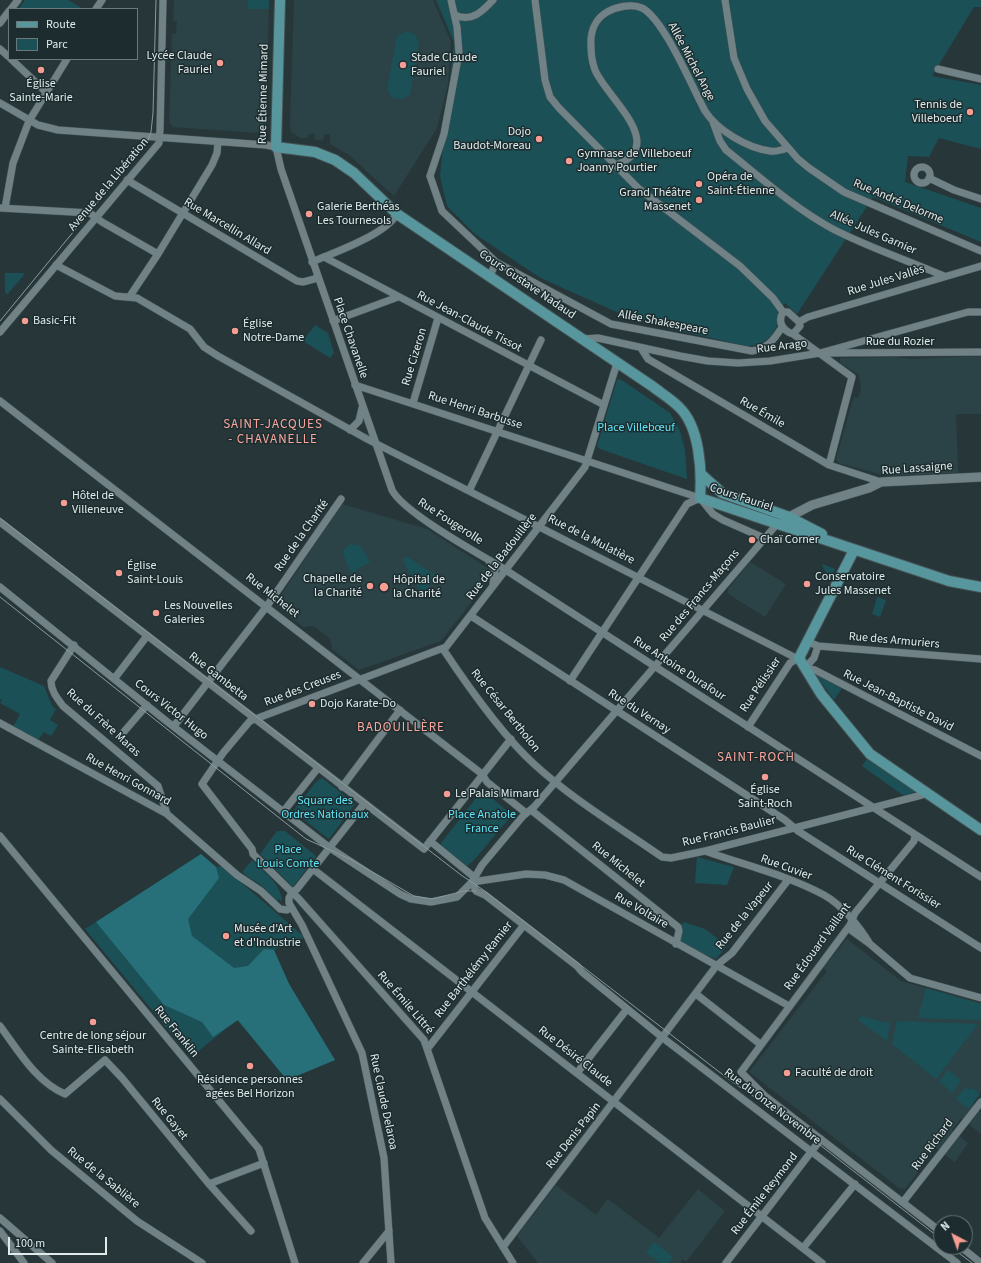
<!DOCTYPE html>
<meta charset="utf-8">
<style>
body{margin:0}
#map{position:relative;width:981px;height:1263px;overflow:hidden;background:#273739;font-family:"Source Sans 3",sans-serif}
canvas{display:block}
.legend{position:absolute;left:8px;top:8px;width:130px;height:52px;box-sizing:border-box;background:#1d2d2f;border:1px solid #6b797b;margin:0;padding:5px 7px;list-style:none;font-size:12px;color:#e1ebec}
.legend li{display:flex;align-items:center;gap:8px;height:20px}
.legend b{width:20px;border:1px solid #6b797b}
.north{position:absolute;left:933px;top:1215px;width:40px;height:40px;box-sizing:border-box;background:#1d2d2f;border:1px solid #6b797b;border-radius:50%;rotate:319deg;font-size:11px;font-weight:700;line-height:16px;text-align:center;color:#e1ebec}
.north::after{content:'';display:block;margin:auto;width:14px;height:18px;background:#f59c93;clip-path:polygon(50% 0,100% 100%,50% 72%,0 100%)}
.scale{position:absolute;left:8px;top:1237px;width:99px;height:18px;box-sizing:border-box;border:2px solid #e1ebec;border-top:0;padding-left:5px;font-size:12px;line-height:14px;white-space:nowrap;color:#e1ebec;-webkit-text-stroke:3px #1d2d2f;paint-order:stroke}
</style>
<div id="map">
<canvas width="981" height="1263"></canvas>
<ul class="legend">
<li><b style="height:5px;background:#57969d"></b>Route</li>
<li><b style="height:11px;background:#1b5057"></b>Parc</li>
</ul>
<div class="north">N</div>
<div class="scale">100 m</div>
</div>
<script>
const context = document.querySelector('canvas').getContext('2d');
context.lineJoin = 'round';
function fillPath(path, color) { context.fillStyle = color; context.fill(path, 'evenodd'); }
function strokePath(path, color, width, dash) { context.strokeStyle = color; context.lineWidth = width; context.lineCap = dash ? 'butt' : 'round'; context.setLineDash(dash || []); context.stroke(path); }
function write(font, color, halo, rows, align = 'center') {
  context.font = font + ' "Source Sans 3",sans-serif'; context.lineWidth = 3; context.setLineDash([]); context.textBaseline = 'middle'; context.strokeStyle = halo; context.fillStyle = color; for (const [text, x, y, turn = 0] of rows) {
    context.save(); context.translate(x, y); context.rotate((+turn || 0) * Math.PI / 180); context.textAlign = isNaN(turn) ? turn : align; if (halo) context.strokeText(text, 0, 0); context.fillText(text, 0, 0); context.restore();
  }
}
fillPath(new Path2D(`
 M 174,0 L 269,0 L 266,128 L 259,133 L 173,127 L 169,122 L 172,36 L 172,34 L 176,34 L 177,21 L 173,21 Z
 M 294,0 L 433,0 L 451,42 L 448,84 L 437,128 L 394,196 L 349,155 L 330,144 L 330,134 L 324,134 L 323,141 L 315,139 L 315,134 L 309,134 L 308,138 L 300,138 L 291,132 L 290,124 Z
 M 981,356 L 981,414 L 956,414 L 958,473 L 887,476 L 839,463 L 836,459 L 852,402 L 854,397 L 858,398 L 861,389 L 859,375 L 840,363 L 840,358 L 894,357 L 912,359 Z
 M 342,504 L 427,529 L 489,569 L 491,577 L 441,641 L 359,670 L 332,649 L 330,639 L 314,626 L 303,627 L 276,605 L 276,602 Z
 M 750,562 L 786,584 L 765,617 L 728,594 L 728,589 Z
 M 847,939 L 901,981 L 981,1003 L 981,1092 L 972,1104 L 981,1112 L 981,1134 L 961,1118 L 952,1130 L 968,1143 L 955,1162 L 936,1148 L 905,1189 L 899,1188 L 749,1072 L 827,971 L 823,968 Z
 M 556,1185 L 596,1215 L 608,1199 L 659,1238 L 698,1189 L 725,1211 L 686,1262 L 682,1259 L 681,1263 L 538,1263 L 517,1236 Z`), '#2b4346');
fillPath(new Path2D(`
 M 25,0 L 68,0 L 83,9 L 18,9 Z
 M 248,0 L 269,0 L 269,9 L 248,9 Z
 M 436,0 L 981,0 L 981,7 L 974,7 L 932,76 L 981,85 L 981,149 L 939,138 L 929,157 L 908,156 L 905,182 L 981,208 L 981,242 L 873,197 L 797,314 L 785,303 L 778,310 C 781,331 767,346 746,346 L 637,321 L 565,289 L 539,277 L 475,234 L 447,206 L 440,176 L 454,42 Z
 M 407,31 L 415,35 L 419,42 L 410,95 L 401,99 L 393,98 L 387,89 L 397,36 Z
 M 5,273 L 23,273 L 24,275 L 7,295 L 5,292 Z
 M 315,325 L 328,333 L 334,353 L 330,358 L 303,341 Z
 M 620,379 L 670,413 L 680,431 L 685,450 L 687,479 L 600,449 L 597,446 L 617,380 Z
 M 351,544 L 361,546 L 370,562 L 351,573 L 343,554 L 345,548 Z
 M 406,556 L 437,576 L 422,594 L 404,563 L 403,559 Z
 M 822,564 L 835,569 L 829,581 Z
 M 877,597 L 886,600 L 880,617 L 872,614 Z
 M 0,667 L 44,686 L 52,706 L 56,709 L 50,720 L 58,725 L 51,736 L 44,732 L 38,740 L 13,727 L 20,714 L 0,703 L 2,700 L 0,699 Z
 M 816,675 L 842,688 L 834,700 Z
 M 867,759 L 916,792 L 904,796 L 862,766 Z
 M 322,778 L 355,804 L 329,839 L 293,811 L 316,782 Z
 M 480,793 L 487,794 L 512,815 L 474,860 L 467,866 L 443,847 L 441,843 Z
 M 277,831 L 285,831 L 316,856 L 293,887 L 260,854 Z
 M 201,854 L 216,867 L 222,866 L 302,935 L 303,938 L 274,950 L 289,984 L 335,1060 L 287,1080 L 237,1020 L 191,1057 L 85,929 Z
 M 697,857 L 734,867 L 727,885 L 695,883 Z
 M 252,860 C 263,871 282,884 282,902 L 279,899 L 277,901 L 261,885 L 244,874 L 243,871 Z
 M 684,922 L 705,929 L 727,946 L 716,959 L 699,952 L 680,941 L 682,933 L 680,926 Z
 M 926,988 L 981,1004 L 981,1020 L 918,1018 Z
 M 861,1016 L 880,1021 L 880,1022 L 890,1022 L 887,1041 L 858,1020 Z
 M 897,1021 L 978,1024 L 936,1079 L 892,1044 Z
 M 948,1070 L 961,1080 L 952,1093 L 939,1081 Z
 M 966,1087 L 970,1090 L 972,1088 L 980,1094 L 969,1109 L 956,1099 Z
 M 654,1242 L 673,1257 L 669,1263 L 660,1263 L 646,1252 Z`), '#1b5057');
fillPath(new Path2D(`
 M 201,854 L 216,867 L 219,878 L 188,919 L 192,936 L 234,968 L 248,966 L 264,949 L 274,950 L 289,984 L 335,1060 L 287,1080 L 238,1020 L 213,1037 L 202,1022 L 164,1005 L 96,922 Z`), '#287079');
const minor = new Path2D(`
 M 451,0 L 457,27 L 459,53 L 444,134 L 430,176 L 442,211 L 496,262 L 611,324 L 752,351 C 768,348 774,340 782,327
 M 535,0 L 545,80 L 550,97 L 559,108 L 638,188 L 740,266 L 773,298 L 783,312
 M 725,0 L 734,58 L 747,89 L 765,121 L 798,159 L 809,168 L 844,192 L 981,251
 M 11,9 L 18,0
 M 96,9 L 102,0
 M 455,15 C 471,23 483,11 493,0
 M 0,23 L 9,11
 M 0,49 L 9,57
 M 11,59 L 46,92
 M 938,69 L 981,79
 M 0,103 L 38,125 L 58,130 L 266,145 L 276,147 L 281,169 L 392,490 C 403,512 477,553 501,567 L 981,877
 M 713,122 L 720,141 L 726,150 C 760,177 793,207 831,228 C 867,247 907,260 944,276
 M 616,165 C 669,145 606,97 595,70 C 592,62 591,54 591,46 C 590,32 595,19 607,12 C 616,7 632,3 642,8 C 664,19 692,87 705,111 C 717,130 747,148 770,151 C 775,152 782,150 788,148
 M914 175a8 8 0 1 1 16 0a8 8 0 1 1-16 0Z
 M 929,178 L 954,190 L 981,199
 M 127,180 L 297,281 L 303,282 L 318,278
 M 0,208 L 90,213 L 102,222 L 158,254
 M 5,208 L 13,163 L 29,121 L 67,59
 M 324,257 L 604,405
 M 312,262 C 335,252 385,235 397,214
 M 56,265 L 115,296 L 137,298 L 190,329 L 204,347 L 218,356 L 367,439 L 796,658
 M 490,276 L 496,262
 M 130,296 L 158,254 L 212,165 L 217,153 L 218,142
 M 783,312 L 788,312 L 799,322 L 800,326 L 793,334 C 783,331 777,322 783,312 Z
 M 333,321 L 398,297
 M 799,322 L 808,317 L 981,266
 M 0,332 L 159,143 L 160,130 L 163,0
 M 793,334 L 852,377 L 829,465
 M 582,339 L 598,338 L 680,356 L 708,361 L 738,363 L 770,361 L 820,353 L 968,312 L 981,312
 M 641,348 L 648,359 L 829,465 L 881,482
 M 830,353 L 981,352
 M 355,385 L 700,498
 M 0,401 L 482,774 L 487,782 L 526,813
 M 413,403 L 438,318
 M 350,430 L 359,421 L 362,408
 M 469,491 L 541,340
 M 700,498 L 713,514 L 723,520 L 764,538
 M 0,522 L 424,849 L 511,739
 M 489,561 L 495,571 L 493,584
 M 0,587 L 165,720 L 330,848 L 400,894 L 411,899 L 431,902 L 457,897 L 472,882 L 482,865 L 523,816 L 534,807 L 777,524
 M 471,616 L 785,820 L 798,831 L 981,948
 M 806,641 L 818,646 L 981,659
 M 74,645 L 51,681 C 51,691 57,698 63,706 L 158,786 L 167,814
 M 818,646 L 814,658 L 805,668 L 815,670 L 981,756
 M 443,649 C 467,685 502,735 534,764 C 572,799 619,827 662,857 L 671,858 L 705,851 L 922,795 L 925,790
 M 114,679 L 147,636
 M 570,681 L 687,504 L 700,498
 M 0,723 L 167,814 L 237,875 L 261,891 L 280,909 L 287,910 L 291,907
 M 174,726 L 267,606 L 341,499
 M 748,727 L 790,663 L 799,658
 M 122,734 L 147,705
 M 342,787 L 400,710
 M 531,810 L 678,927 L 679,931 L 676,944
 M 283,812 L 318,768
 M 915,835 L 914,841 L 855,913 L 850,925 L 741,1072 L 765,1096 L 941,1232
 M 0,836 L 259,1149 L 295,1263
 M 430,841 L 474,877
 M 705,851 C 744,865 787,875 824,895 C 842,905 859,926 870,944 L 852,931 L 850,925
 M 313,869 L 822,1263
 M 472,882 L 476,891 L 485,895 L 577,966 L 582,972 L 663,1038 L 957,1263
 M 472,882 L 526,874 L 545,875 L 564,880 L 789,1006
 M 292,892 L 289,898 L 289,903 L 302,925 L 362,1053 L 384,1158 L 391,1263
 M 292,892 L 297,889 L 364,804
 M 870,944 L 910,978 L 981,998
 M 696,994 L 760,1044
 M 0,1026 C 18,1050 36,1082 65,1094 L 105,1060 L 122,1078 L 209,1184 L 251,1231
 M 428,1048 L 524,925
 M 577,1073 L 627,1009
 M 0,1099 L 51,1150 L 137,1221 L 202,1263
 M 209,1184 L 264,1163
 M 903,1202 L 981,1102
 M 0,1218 L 52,1263
 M 0,1231 L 24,1263
 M 503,1247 L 717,965 L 732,953 L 788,880
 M 961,1247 L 981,1263
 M 803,1248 L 855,1184
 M 363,1263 L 389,1231
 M 513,1263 L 485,1218 L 424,1040 L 299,899 L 253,854 L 252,849 L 202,784 L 223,753 L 250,721 L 446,647 L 585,467 L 617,363
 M 726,1263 L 821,1139`);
const tertiary = new Path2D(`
 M 785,519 L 812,505 L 869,488 L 881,482 L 981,477`);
const secondary = new Path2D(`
 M 280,0 L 276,147 L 315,152 L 335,160 L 354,173 L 397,214 L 652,386 C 661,393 671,399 679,407 C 700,427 702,471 700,498 L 949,581 L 981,587
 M 702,475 L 722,493 L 789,517 L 822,534
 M 854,550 L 799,658 L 821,694 L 870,754 L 981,830`);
strokePath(minor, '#465355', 8);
strokePath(tertiary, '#465355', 10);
strokePath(secondary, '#465355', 12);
strokePath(minor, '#708285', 7);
strokePath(tertiary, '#708285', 9);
strokePath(secondary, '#57969d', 10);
strokePath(new Path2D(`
 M 0,321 L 148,141 L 151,132 L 153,113 L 156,0
 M 0,518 L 461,875 L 482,889 L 731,1081 L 784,1117 L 941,1239
 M 0,597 L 306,839 L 350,859 L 414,896 L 432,899 L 464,891 L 476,891
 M 951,1247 L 972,1263`), '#8c999a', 1);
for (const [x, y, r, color] of [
 [220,63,4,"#f59c93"],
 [403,65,4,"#f59c93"],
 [41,70,4,"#f59c93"],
 [970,112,4,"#f59c93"],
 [539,139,4,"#f59c93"],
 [569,161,4,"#f59c93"],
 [699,184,4,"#f59c93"],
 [699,200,4,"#f59c93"],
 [309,214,4,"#f59c93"],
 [25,321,4,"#f59c93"],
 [235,331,4,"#f59c93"],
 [64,503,4,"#f59c93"],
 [752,540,4,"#f59c93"],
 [119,573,4,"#f59c93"],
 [807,584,4,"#f59c93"],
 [370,586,4,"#f59c93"],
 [384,587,5,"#f59c93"],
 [156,613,4,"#f59c93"],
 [312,704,4,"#f59c93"],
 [765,777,4,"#f59c93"],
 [447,794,4,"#f59c93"],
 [226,936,4,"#f59c93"],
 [93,1022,4,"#f59c93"],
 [250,1066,4,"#f59c93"],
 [787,1073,4,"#f59c93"]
]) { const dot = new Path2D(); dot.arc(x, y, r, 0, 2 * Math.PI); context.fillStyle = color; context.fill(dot); strokePath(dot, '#1d2d2f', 1.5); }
write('12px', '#e1ebec', '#1d2d2f', [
 ["Lycée Claude",212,56,"right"],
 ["Fauriel",212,70,"right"],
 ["Stade Claude",411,58],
 ["Fauriel",411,72],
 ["Église",41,84,"center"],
 ["Sainte-Marie",41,98,"center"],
 ["Tennis de",962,105,"right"],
 ["Villeboeuf",962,119,"right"],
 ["Dojo",531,132,"right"],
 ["Baudot-Moreau",531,146,"right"],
 ["Gymnase de Villeboeuf",577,154],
 ["Joanny Pourtier",577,168],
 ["Opéra de",707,177],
 ["Saint-Étienne",707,191],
 ["Grand Théâtre",691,193,"right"],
 ["Massenet",691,207,"right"],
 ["Galerie Berthéas",317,207],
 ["Les Tournesols",317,221],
 ["Basic-Fit",33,321],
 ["Église",243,324],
 ["Notre-Dame",243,338],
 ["Hôtel de",72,496],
 ["Villeneuve",72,510],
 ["Chaï Corner",760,540],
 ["Église",127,566],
 ["Saint-Louis",127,580],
 ["Conservatoire",815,577],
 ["Jules Massenet",815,591],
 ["Chapelle de",362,579,"right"],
 ["la Charité",362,593,"right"],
 ["Hôpital de",393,580],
 ["la Charité",393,594],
 ["Les Nouvelles",164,606],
 ["Galeries",164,620],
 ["Dojo Karate-Do",320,704],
 ["Église",765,790,"center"],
 ["Saint-Roch",765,804,"center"],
 ["Le Palais Mimard",455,794],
 ["Musée d'Art",234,929],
 ["et d'Industrie",234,943],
 ["Centre de long séjour",93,1036,"center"],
 ["Sainte-Elisabeth",93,1050,"center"],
 ["Faculté de droit",795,1073],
 ["Résidence personnes",250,1080,"center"],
 ["agées Bel Horizon",250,1094,"center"]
], 'left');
write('12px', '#e1ebec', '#1d2d2f', [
 ["Allée Michel Ange",691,62,62],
 ["Rue Étienne Mimard",264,94,-89],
 ["Avenue de la Libération",109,185,-50],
 ["Rue André Delorme",898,202,23],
 ["Rue Marcellin Allard",227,227,31],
 ["Allée Jules Garnier",873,233,24],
 ["Rue Jules Vallès",886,281,-17],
 ["Cours Gustave Nadaud",527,285,34],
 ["Rue Jean-Claude Tissot",469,322,28],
 ["Allée Shakespeare",663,323,11],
 ["Place Chavanelle",350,338,71],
 ["Rue du Rozier",900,342],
 ["Rue Arago",782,347,-7],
 ["Rue Cizeron",415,357,-73],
 ["Rue Henri Barbusse",475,411,18],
 ["Rue Émile",762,413,30],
 ["Rue Lassaigne",917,469,-4],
 ["Cours Fauriel",741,498,18],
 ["Rue Fougerolle",450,522,33],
 ["Rue de la Charité",302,536,-55],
 ["Rue de la Mulatière",591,540,27],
 ["Rue de la Badouillère",502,557,-52],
 ["Rue Michelet",272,596,38],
 ["Rue des Francs-Maçons",700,596,-50],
 ["Rue des Armuriers",894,641,5],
 ["Rue Antoine Durafour",679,669,33],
 ["Rue Gambetta",218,677,38],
 ["Rue Pélissier",761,685,-56],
 ["Rue des Creuses",303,689,-21],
 ["Rue Jean-Baptiste David",898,701,27],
 ["Cours Victor Hugo",171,710,38],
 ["Rue César Bertholon",505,711,51],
 ["Rue du Vernay",639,712,33],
 ["Rue du Frère Maras",103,723,42],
 ["Rue Henri Gonnard",128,780,29],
 ["Rue Francis Baulier",729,832,-14],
 ["Rue Michelet",618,865,39],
 ["Rue Cuvier",786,868,20],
 ["Rue Clément Forissier",893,878,32],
 ["Rue Voltaire",641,911,30],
 ["Rue de la Vapeur",745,916,-51],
 ["Rue Édouard Vaillant",818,947,-54],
 ["Rue Barthélémy Ramier",474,970,-52],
 ["Rue Émile Littré",405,1003,49],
 ["Rue Franklin",176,1032,51],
 ["Rue Désiré Claude",575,1057,38],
 ["Rue Claude Delaroa",383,1102,78],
 ["Rue du Onze Novembre",772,1107,37],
 ["Rue Gayet",169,1119,51],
 ["Rue Denis Papin",574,1136,-52],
 ["Rue Richard",933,1145,-53],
 ["Rue de la Sablière",103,1178,39],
 ["Rue Émile Reymond",765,1194,-52]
]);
write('12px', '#5fe6f8', '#1d2d2f', [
 ["Place Villebœuf",636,428],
 ["Square des",325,801],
 ["Ordres Nationaux",325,815],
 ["Place Anatole",482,815],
 ["France",482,829],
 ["Place",288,850],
 ["Louis Comte",288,864]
]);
context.letterSpacing = '1px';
write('13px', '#f9a69d', '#1d2d2f', [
 ["SAINT-JACQUES",273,425],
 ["- CHAVANELLE",273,440],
 ["BADOUILLÈRE",401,728],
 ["SAINT-ROCH",756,758]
]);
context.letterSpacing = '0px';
</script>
